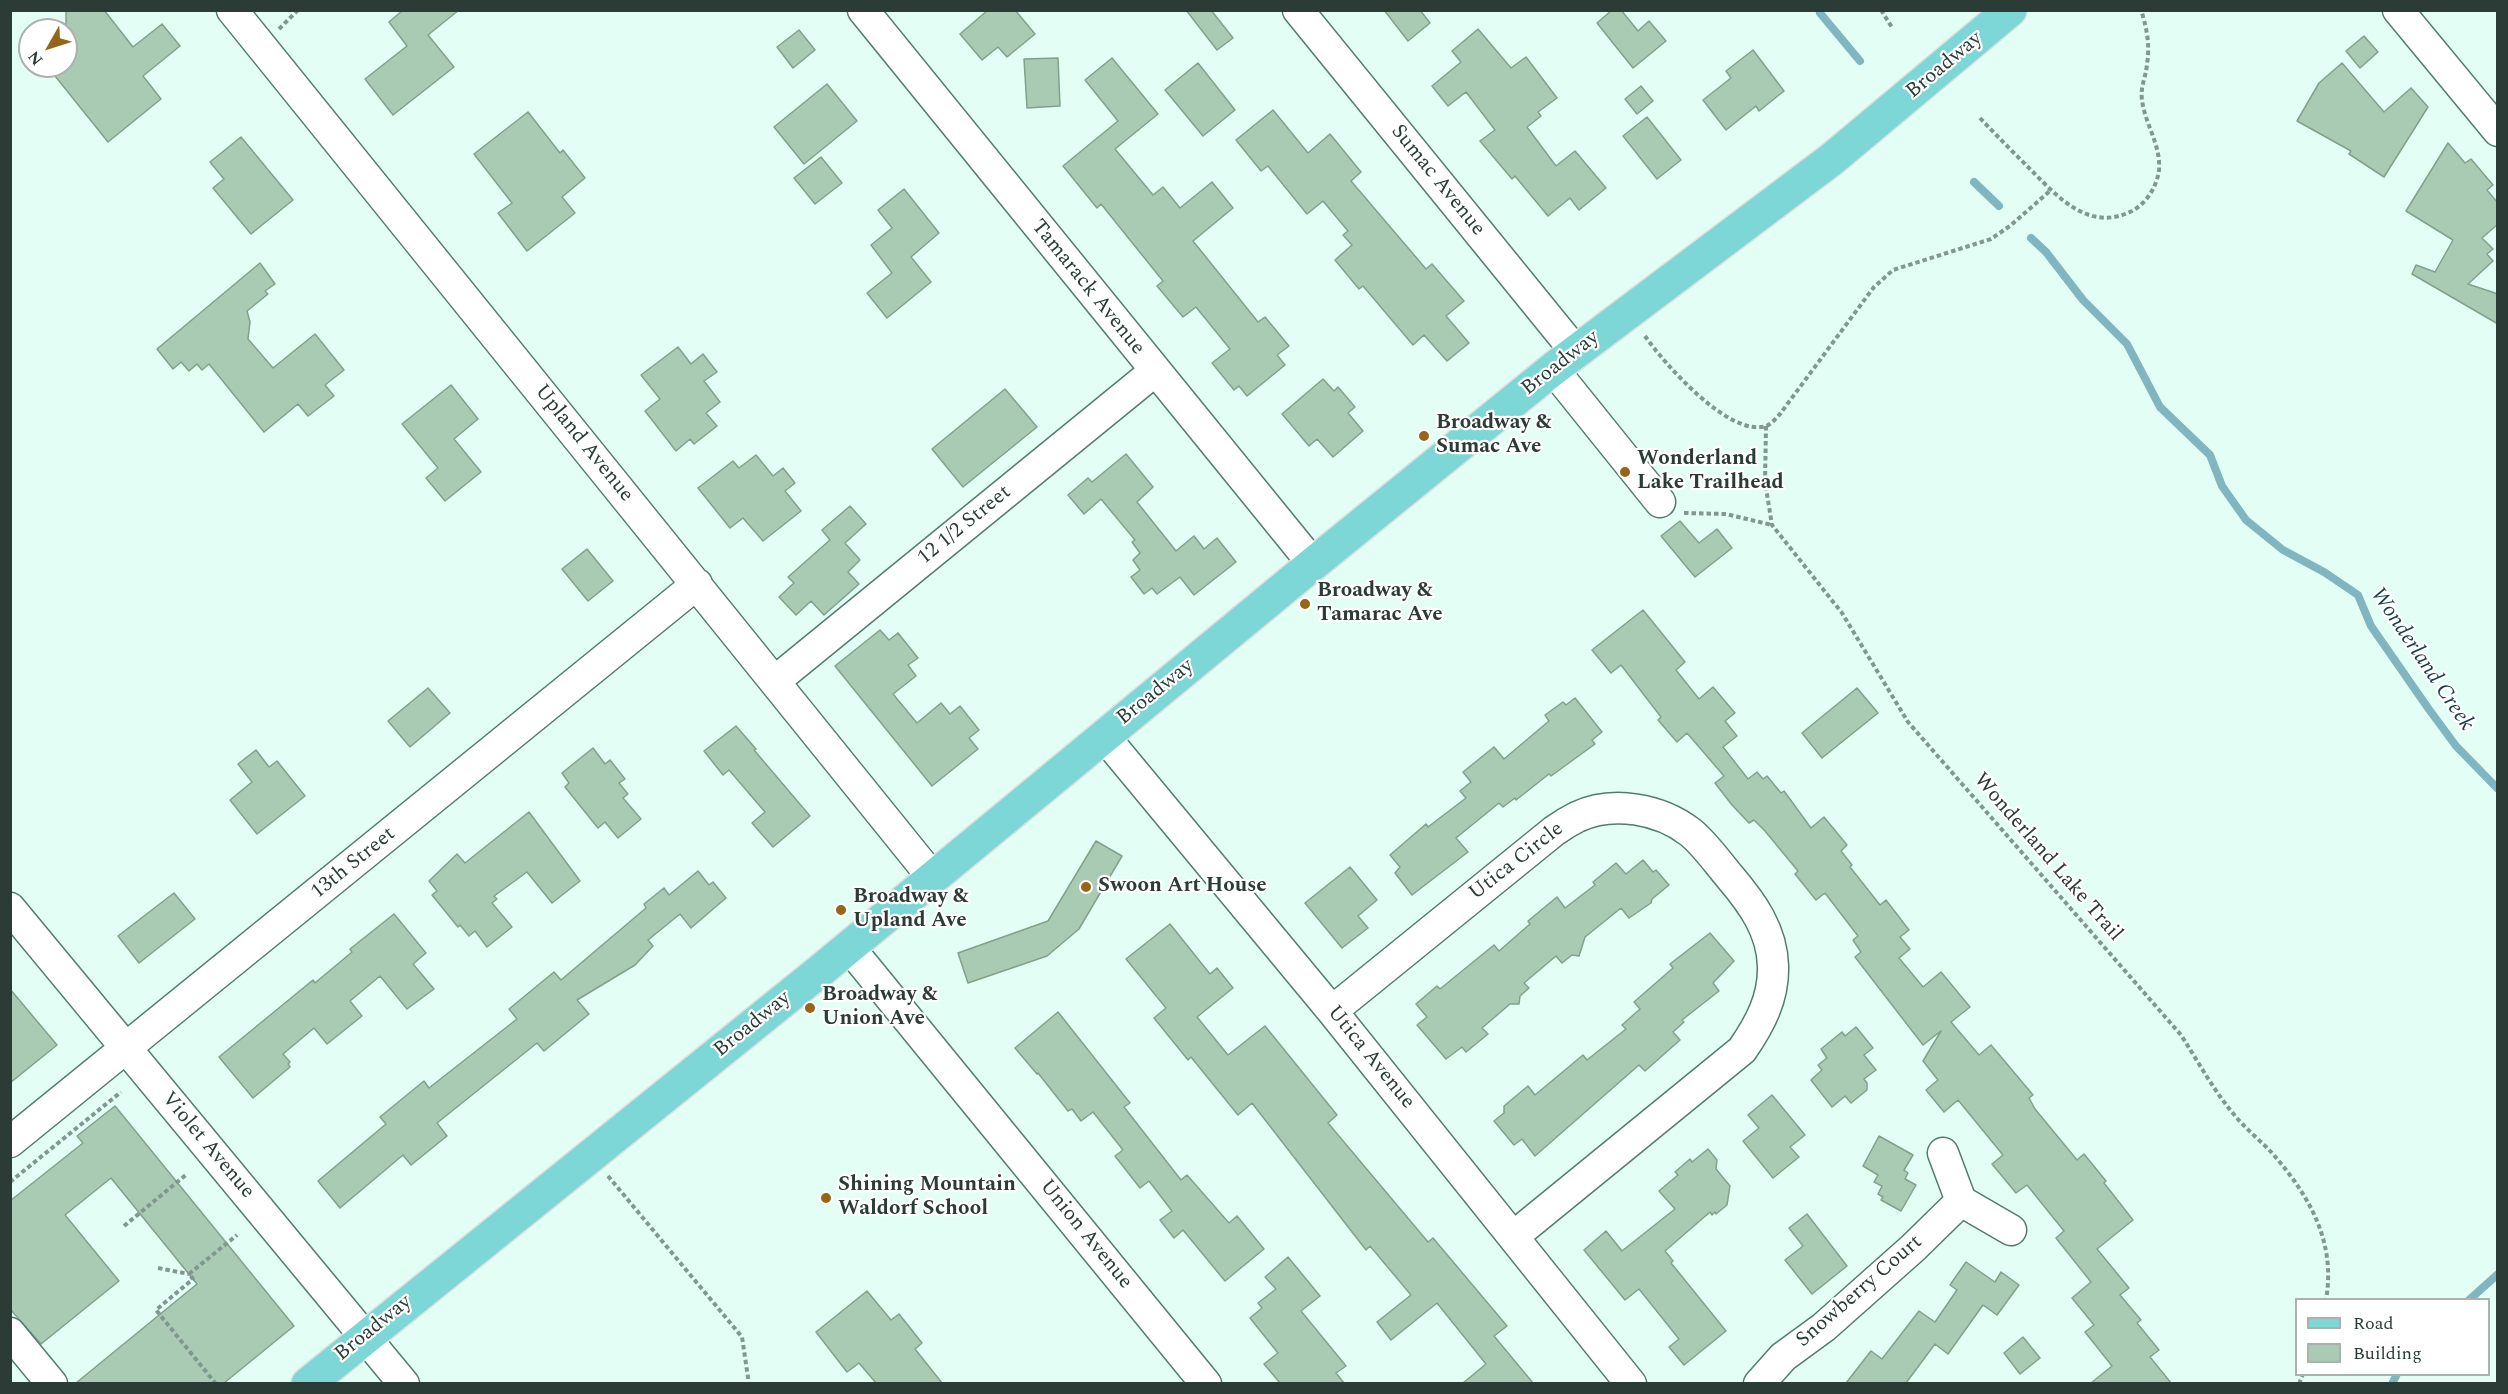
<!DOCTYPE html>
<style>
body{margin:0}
#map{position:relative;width:2508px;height:1394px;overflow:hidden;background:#e3fef5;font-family:Spectral,serif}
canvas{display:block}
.frame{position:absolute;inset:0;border:12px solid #2b3c37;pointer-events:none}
.legend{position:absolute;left:2295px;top:1298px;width:195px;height:78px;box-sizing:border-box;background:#fff;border:2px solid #aab1af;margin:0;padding:8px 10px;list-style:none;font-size:18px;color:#2b3c37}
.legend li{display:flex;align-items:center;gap:12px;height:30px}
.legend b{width:30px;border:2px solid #aab1af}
.north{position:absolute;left:18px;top:18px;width:60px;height:60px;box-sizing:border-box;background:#fff;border:2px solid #aab1af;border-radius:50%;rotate:231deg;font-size:16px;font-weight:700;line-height:24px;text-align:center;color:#2b3c37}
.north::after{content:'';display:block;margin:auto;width:21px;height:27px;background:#976518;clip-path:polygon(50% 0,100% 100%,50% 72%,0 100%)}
</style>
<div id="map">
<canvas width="2508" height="1394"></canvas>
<div class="frame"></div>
<ul class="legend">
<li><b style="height:8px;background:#7dd7d6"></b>Road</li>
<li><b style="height:16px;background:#aacbb3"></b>Building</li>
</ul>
<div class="north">N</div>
</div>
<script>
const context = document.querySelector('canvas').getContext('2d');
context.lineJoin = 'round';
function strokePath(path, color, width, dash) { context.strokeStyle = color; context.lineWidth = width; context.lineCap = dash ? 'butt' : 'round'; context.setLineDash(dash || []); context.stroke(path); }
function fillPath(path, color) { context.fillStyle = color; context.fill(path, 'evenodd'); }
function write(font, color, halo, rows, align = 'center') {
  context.font = font + ' Spectral,serif'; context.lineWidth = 4.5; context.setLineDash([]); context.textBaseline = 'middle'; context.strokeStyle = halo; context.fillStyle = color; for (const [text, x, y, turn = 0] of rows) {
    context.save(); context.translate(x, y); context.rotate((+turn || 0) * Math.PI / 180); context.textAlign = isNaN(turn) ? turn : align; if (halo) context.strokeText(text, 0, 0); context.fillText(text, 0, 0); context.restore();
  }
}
strokePath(new Path2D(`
 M 1820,13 L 1860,61
 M 1974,182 L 1999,206
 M 2031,238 L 2046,252 L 2083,300 L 2127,344 L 2160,407 L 2210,455 L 2222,486 L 2246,520 L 2283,550 L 2324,572 L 2358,595 L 2371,626 L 2428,708 L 2456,746 L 2498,789
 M 2469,1300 L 2498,1274
 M 2392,1384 L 2397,1374`), '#81b6c0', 8);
const building = new Path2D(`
 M 66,10 L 104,10 L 133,47 L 162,24 L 180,46 L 143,76 L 161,99 L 108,142 L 47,66 L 66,66 Z
 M 403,10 L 459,10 L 428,35 L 454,67 L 393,115 L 365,79 L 407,46 L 389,22 Z
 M 988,10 L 1015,10 L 1035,34 L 1007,57 L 998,47 L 982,60 L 960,34 Z
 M 1186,10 L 1211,10 L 1233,38 L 1217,50 Z
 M 1384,10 L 1420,10 L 1430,23 L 1408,41 Z
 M 1612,10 L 1621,10 L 1638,31 L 1649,21 L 1666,41 L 1633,68 L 1597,23 Z
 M 1478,29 L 1511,68 L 1526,57 L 1557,98 L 1538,112 L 1541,116 L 1527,127 L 1556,166 L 1575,151 L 1606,188 L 1579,210 L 1570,198 L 1548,216 L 1515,176 L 1512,179 L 1480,141 L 1495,130 L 1466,92 L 1448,106 L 1432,86 L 1461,62 L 1452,51 Z
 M 799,30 L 815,50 L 793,68 L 777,47 Z
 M 2364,36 L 2378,52 L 2360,68 L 2346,51 Z
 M 1753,50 L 1784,91 L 1759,111 L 1756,106 L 1726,130 L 1703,100 L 1731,78 L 1726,71 Z
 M 1058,58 L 1060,106 L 1027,108 L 1024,59 Z
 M 1112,58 L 1158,114 L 1115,149 L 1153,195 L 1163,187 L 1180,208 L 1212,182 L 1233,208 L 1193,241 L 1258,322 L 1265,317 L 1289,346 L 1277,355 L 1285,365 L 1247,396 L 1239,386 L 1234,390 L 1212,363 L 1230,349 L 1196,307 L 1183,317 L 1157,286 L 1163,281 L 1101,204 L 1097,208 L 1063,166 L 1118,121 L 1085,80 Z
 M 1198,63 L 1235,110 L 1203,136 L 1165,90 Z
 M 2342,63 L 2384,112 L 2411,88 L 2428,107 L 2384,177 L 2349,154 L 2351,151 L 2297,121 L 2319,83 Z
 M 827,84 L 857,121 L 804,164 L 774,127 Z
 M 1641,86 L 1653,101 L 1637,114 L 1625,99 Z
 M 1273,110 L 1308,153 L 1330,134 L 1361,172 L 1351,181 L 1426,269 L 1432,264 L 1464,301 L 1446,316 L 1469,343 L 1447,361 L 1424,335 L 1413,345 L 1363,286 L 1359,289 L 1335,260 L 1352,245 L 1343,235 L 1348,231 L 1323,201 L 1307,214 L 1268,166 L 1261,171 L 1236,140 Z
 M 528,112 L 560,153 L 563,150 L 585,178 L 562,197 L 575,213 L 527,251 L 498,213 L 512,203 L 474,154 Z
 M 1647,117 L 1681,160 L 1657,179 L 1623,136 Z
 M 241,137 L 293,200 L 251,234 L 213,188 L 224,179 L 210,162 Z
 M 2448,143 L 2465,163 L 2471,159 L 2493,185 L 2487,190 L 2498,203 L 2498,224 L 2482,238 L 2493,249 L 2487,254 L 2493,261 L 2468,284 L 2498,294 L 2498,324 L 2412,274 L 2416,265 L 2435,272 L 2453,240 L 2406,211 Z
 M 821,157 L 842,183 L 815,204 L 794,178 Z
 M 904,189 L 939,233 L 911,257 L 931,282 L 887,318 L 867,293 L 892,273 L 871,245 L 892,228 L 878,210 Z
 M 260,263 L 275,284 L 265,291 L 268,294 L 247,311 L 250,322 L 248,339 L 273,368 L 315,334 L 344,370 L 325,385 L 334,396 L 308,416 L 298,404 L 264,432 L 209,364 L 202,370 L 197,364 L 189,371 L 181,362 L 173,369 L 157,349 Z
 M 678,347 L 691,364 L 703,354 L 717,372 L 704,381 L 720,402 L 706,413 L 717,426 L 694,444 L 690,439 L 676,451 L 645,411 L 660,399 L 641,375 Z
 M 1323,379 L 1334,391 L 1338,387 L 1355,407 L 1348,413 L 1363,431 L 1333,457 L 1317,439 L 1309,446 L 1282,414 Z
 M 451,385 L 478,419 L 454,439 L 481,472 L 445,501 L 426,478 L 438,468 L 402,424 Z
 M 1005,389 L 1037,427 L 963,487 L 932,449 Z
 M 1126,454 L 1153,487 L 1137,502 L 1176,551 L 1194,536 L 1204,549 L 1217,538 L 1236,562 L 1194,595 L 1180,577 L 1157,594 L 1152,588 L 1144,594 L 1131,577 L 1140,570 L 1133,560 L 1140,553 L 1132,542 L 1135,540 L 1101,499 L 1084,514 L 1068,495 L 1088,478 L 1092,482 Z
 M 756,455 L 773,476 L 783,468 L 795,483 L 785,491 L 801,511 L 763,541 L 743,518 L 730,528 L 698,488 L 733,461 L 739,468 Z
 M 850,506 L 866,524 L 845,543 L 860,560 L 848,572 L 859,584 L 824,615 L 811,601 L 796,615 L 779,597 L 794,583 L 788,577 L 830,540 L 822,530 Z
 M 1680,521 L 1699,543 L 1717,529 L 1732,548 L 1695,577 L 1661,536 Z
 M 587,549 L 613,581 L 588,601 L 562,569 Z
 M 1643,610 L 1685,662 L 1676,670 L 1699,699 L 1713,687 L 1735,713 L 1725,721 L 1737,736 L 1723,747 L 1748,779 L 1757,772 L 1763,779 L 1767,776 L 1781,793 L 1784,791 L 1811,828 L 1824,817 L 1847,845 L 1841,851 L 1852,865 L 1850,867 L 1880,905 L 1886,900 L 1909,930 L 1900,937 L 1910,949 L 1899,958 L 1923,987 L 1941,972 L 1970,1007 L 1951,1022 L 1979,1055 L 1991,1045 L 2033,1095 L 2029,1098 L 2035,1109 L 2077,1160 L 2084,1154 L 2106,1181 L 2104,1183 L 2133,1220 L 2097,1249 L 2129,1288 L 2120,1295 L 2141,1320 L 2137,1323 L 2159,1350 L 2150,1357 L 2171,1383 L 2091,1383 L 2112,1366 L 2085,1332 L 2094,1325 L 2072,1298 L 2091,1282 L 2056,1238 L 2064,1231 L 2027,1185 L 2016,1193 L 1992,1164 L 2003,1155 L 1958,1100 L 1944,1112 L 1926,1090 L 1938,1080 L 1923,1061 L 1941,1031 L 1923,1045 L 1855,957 L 1861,952 L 1853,940 L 1858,936 L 1825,893 L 1816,900 L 1795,874 L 1798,871 L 1765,831 L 1754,820 L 1749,823 L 1732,805 L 1715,783 L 1724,776 L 1687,733 L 1677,742 L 1658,720 L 1661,717 L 1621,665 L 1611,673 L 1592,650 Z
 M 880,630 L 889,640 L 898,633 L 918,658 L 908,665 L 916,676 L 893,694 L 917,723 L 941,703 L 950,714 L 960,706 L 979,730 L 969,738 L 978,749 L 932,786 L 835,666 Z
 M 428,688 L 450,713 L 410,747 L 388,721 Z
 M 1857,688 L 1878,713 L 1822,758 L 1802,733 Z
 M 1575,698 L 1602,732 L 1592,740 L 1595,744 L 1551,776 L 1549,774 L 1516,800 L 1515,798 L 1503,807 L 1499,803 L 1456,838 L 1468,852 L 1412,895 L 1395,873 L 1400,867 L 1390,855 L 1426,824 L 1428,827 L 1466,798 L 1460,791 L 1471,782 L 1463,772 L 1494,747 L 1504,759 L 1549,721 L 1545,715 L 1563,702 L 1566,705 Z
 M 736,726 L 756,749 L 754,750 L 810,816 L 773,847 L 752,823 L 765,812 L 729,770 L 723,775 L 704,751 Z
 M 593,748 L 605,764 L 610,760 L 625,779 L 619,783 L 628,794 L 623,798 L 641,819 L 618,838 L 605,822 L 598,828 L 565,787 L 569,783 L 562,773 Z
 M 256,750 L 269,767 L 277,761 L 305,796 L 257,834 L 230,800 L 252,782 L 238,764 Z
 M 529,812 L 580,881 L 552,903 L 527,872 L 494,896 L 497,899 L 492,903 L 512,927 L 487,947 L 475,931 L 469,936 L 460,925 L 458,927 L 432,895 L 437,891 L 429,881 L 457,854 L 465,863 Z
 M 1096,841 L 1122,856 L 1079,929 L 1047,956 L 968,983 L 958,953 L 1048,921 Z
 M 1643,860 L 1653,872 L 1656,870 L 1669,885 L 1652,899 L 1651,903 L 1629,918 L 1621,908 L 1585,937 L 1579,956 L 1572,955 L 1562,963 L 1556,956 L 1524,983 L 1529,988 L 1520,996 L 1519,1004 L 1510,1004 L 1482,1028 L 1488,1034 L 1466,1052 L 1462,1047 L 1446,1059 L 1417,1025 L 1427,1017 L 1416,1004 L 1437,986 L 1440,989 L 1494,945 L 1499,951 L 1530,924 L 1528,921 L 1557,897 L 1565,908 L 1595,885 L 1593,882 L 1616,863 L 1626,874 Z
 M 1350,867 L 1377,900 L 1358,916 L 1368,928 L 1342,948 L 1305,903 Z
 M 698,871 L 709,885 L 713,882 L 726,898 L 691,928 L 680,914 L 648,940 L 653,946 L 635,965 L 577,1000 L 589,1014 L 544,1051 L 537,1043 L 437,1123 L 447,1136 L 411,1165 L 403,1155 L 340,1208 L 318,1181 L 386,1124 L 380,1117 L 424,1081 L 429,1088 L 517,1019 L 509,1009 L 554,972 L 561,980 L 646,908 L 644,904 L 664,888 L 669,895 Z
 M 174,893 L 195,919 L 139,963 L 118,936 Z
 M 394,914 L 426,953 L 413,964 L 434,989 L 407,1009 L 380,976 L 350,1001 L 362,1016 L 327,1044 L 314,1028 L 283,1054 L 290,1062 L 288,1064 L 290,1067 L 253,1098 L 219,1057 L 313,980 L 315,983 L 352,952 L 350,949 Z
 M 1170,924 L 1210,974 L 1217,968 L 1233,988 L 1197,1017 L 1228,1055 L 1265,1026 L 1337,1115 L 1328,1123 L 1428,1242 L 1433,1238 L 1507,1326 L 1494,1336 L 1533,1383 L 1463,1383 L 1486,1364 L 1437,1303 L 1391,1340 L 1377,1322 L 1411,1295 L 1370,1246 L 1366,1250 L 1252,1103 L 1238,1115 L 1191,1057 L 1188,1060 L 1154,1018 L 1166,1008 L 1126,959 Z
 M 1710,933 L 1734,961 L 1713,983 L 1719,991 L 1682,1020 L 1684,1022 L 1673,1032 L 1680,1040 L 1645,1071 L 1639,1065 L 1535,1156 L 1522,1139 L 1514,1145 L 1494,1121 L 1504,1113 L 1504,1106 L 1528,1086 L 1535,1095 L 1583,1055 L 1587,1060 L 1626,1029 L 1622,1025 L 1640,1009 L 1634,1002 L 1673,968 L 1670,964 Z
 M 10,989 L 57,1045 L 10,1083 Z
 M 1058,1012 L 1130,1103 L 1124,1107 L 1181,1180 L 1187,1175 L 1229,1223 L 1237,1216 L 1264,1249 L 1225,1281 L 1183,1230 L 1174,1238 L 1160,1220 L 1172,1211 L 1149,1181 L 1140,1188 L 1115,1156 L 1123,1150 L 1093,1112 L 1081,1121 L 1072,1109 L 1068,1111 L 1038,1073 L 1037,1074 L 1015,1048 Z
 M 1856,1027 L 1873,1048 L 1864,1055 L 1876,1070 L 1864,1079 L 1867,1083 L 1867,1090 L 1851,1103 L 1845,1096 L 1832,1107 L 1811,1080 L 1822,1070 L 1818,1065 L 1827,1058 L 1821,1049 L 1842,1032 L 1845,1036 Z
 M 1772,1095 L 1805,1135 L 1790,1147 L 1799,1157 L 1773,1178 L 1743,1141 L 1759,1128 L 1748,1115 Z
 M 115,1106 L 294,1326 L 224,1383 L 76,1383 L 197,1284 L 111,1178 L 65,1215 L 119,1281 L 41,1344 L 10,1309 L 10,1201 L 83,1143 L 77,1136 Z
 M 1879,1136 L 1913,1155 L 1904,1170 L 1908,1173 L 1905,1179 L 1916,1185 L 1901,1211 L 1881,1200 L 1883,1197 L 1878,1194 L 1882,1186 L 1874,1182 L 1878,1175 L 1863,1166 Z
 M 1708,1149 L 1717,1160 L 1716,1169 L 1730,1186 L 1727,1205 L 1716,1214 L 1715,1212 L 1712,1215 L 1710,1212 L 1665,1251 L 1673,1261 L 1671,1263 L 1726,1331 L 1684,1365 L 1669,1347 L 1679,1339 L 1639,1289 L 1625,1300 L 1584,1250 L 1606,1231 L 1622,1251 L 1675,1209 L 1659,1191 L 1678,1175 L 1675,1172 L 1690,1159 L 1692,1162 Z
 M 1807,1214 L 1847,1266 L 1812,1294 L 1785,1260 L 1803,1246 L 1789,1228 Z
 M 1288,1257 L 1320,1296 L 1301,1311 L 1346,1366 L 1336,1373 L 1344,1383 L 1280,1383 L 1264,1364 L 1278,1353 L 1250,1318 L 1262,1308 L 1258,1303 L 1276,1289 L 1265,1277 Z
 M 1966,1262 L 1995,1282 L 2001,1272 L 2019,1285 L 1997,1315 L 1983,1305 L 1948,1354 L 1935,1344 L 1906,1383 L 1846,1383 L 1871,1351 L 1882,1359 L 1919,1311 L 1935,1322 L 1957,1290 L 1950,1285 Z
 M 867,1291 L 891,1320 L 899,1314 L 922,1343 L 915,1349 L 942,1383 L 876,1383 L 859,1363 L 847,1372 L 816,1332 Z
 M 2023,1337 L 2040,1358 L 2020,1374 L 2004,1353 Z`);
fillPath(building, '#aacbb3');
strokePath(building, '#81a18a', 1.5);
const minor = new Path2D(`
 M 232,10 L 933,878
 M 863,10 L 1313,564
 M 1298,10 L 1576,352
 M 2398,10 L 2498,131
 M 1553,369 L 1660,502
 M 775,681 L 1155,371
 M 1104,736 L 1332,1011 L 1631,1384
 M 10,908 L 404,1384
 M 849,947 L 1206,1384
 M 1332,1011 L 1554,831 C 1561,826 1569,821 1577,817 C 1613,800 1660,809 1690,832 C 1705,844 1718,863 1730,877 C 1752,903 1772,930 1773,966 C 1774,998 1760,1024 1742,1050 L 1514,1236
 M 10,1142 L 697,584
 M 1943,1153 L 1961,1201
 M 10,1333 L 52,1384
 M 1759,1384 L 1783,1357 L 1824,1327 L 1913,1248 L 1961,1201 L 2011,1230`);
const major = new Path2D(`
 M 308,1384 L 820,971 L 1313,564 L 1553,369 L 1832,159 L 2010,10`);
strokePath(minor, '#537b6f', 33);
strokePath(major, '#dde0df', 36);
strokePath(new Path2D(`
 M 1881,10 L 1893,29
 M 279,29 L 298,10
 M 1980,118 C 1996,135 2012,151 2028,167 C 2057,196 2088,233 2132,211 C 2147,203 2157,186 2159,170 C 2161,145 2145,124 2142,100 C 2140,87 2146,77 2147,64 C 2150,46 2147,28 2141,10
 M 1645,336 C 1663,362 1729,438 1766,426 C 1772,424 1776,418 1780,414 L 1874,287 L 1893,270 L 1991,239 L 2010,226 L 2051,190
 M 1766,426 L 1765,482 L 1772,525 L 1842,613 L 1908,722 L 2181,1035 C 2199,1063 2215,1093 2237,1118 C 2248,1131 2262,1142 2273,1154 C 2310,1197 2336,1242 2326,1300
 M 1684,513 L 1726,514 L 1772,525
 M 608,1176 L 742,1337 L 749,1384
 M 10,1182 L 121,1092
 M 124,1226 L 187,1174
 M 158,1268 L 189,1274
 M 216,1384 L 156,1310 L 193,1279 L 189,1274 L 237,1235
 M 2299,1384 L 2303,1374`), '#819790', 4, [4.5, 3]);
strokePath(minor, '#fff', 30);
strokePath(major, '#7dd7d6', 33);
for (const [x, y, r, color] of [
 [1424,436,6,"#976518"],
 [1625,472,6,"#976518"],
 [1305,604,6,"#976518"],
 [1086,887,6,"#976518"],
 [841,910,6,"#976518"],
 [810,1008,6,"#976518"],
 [826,1198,6,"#976518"]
]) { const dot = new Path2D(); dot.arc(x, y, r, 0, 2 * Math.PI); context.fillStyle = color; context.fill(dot); strokePath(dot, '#fff', 2); }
write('21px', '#2b3c37', '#fff', [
 ["Broadway",1945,66,-40],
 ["Sumac Avenue",1437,181,51],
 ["Tamarack Avenue",1087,288,51],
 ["Broadway",1561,364,-38],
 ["Upland Avenue",583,444,51],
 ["12 1/2 Street",965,526,-39],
 ["Broadway",1156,693,-39],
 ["Wonderland Lake Trail",2047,858,49],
 ["Utica Circle",1517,862,-38],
 ["13th Street",354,864,-39],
 ["Broadway",753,1025,-39],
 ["Utica Avenue",1370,1058,51],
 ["Violet Avenue",207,1146,50],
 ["Union Avenue",1085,1235,51],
 ["Snowberry Court",1860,1292,-41],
 ["Broadway",374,1329,-39]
]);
write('bold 21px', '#2b3c37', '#fff', [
 ["Broadway &",1436,424],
 ["Sumac Ave",1436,448],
 ["Wonderland",1637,460],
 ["Lake Trailhead",1637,484],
 ["Broadway &",1317,592],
 ["Tamarac Ave",1317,616],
 ["Swoon Art House",1098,887],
 ["Broadway &",853,898],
 ["Upland Ave",853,922],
 ["Broadway &",822,996],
 ["Union Ave",822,1020],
 ["Shining Mountain",838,1186],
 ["Waldorf School",838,1210]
], 'left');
write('italic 22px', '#153e47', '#fff', [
 ["Wonderland Creek",2421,660,56]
]);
</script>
